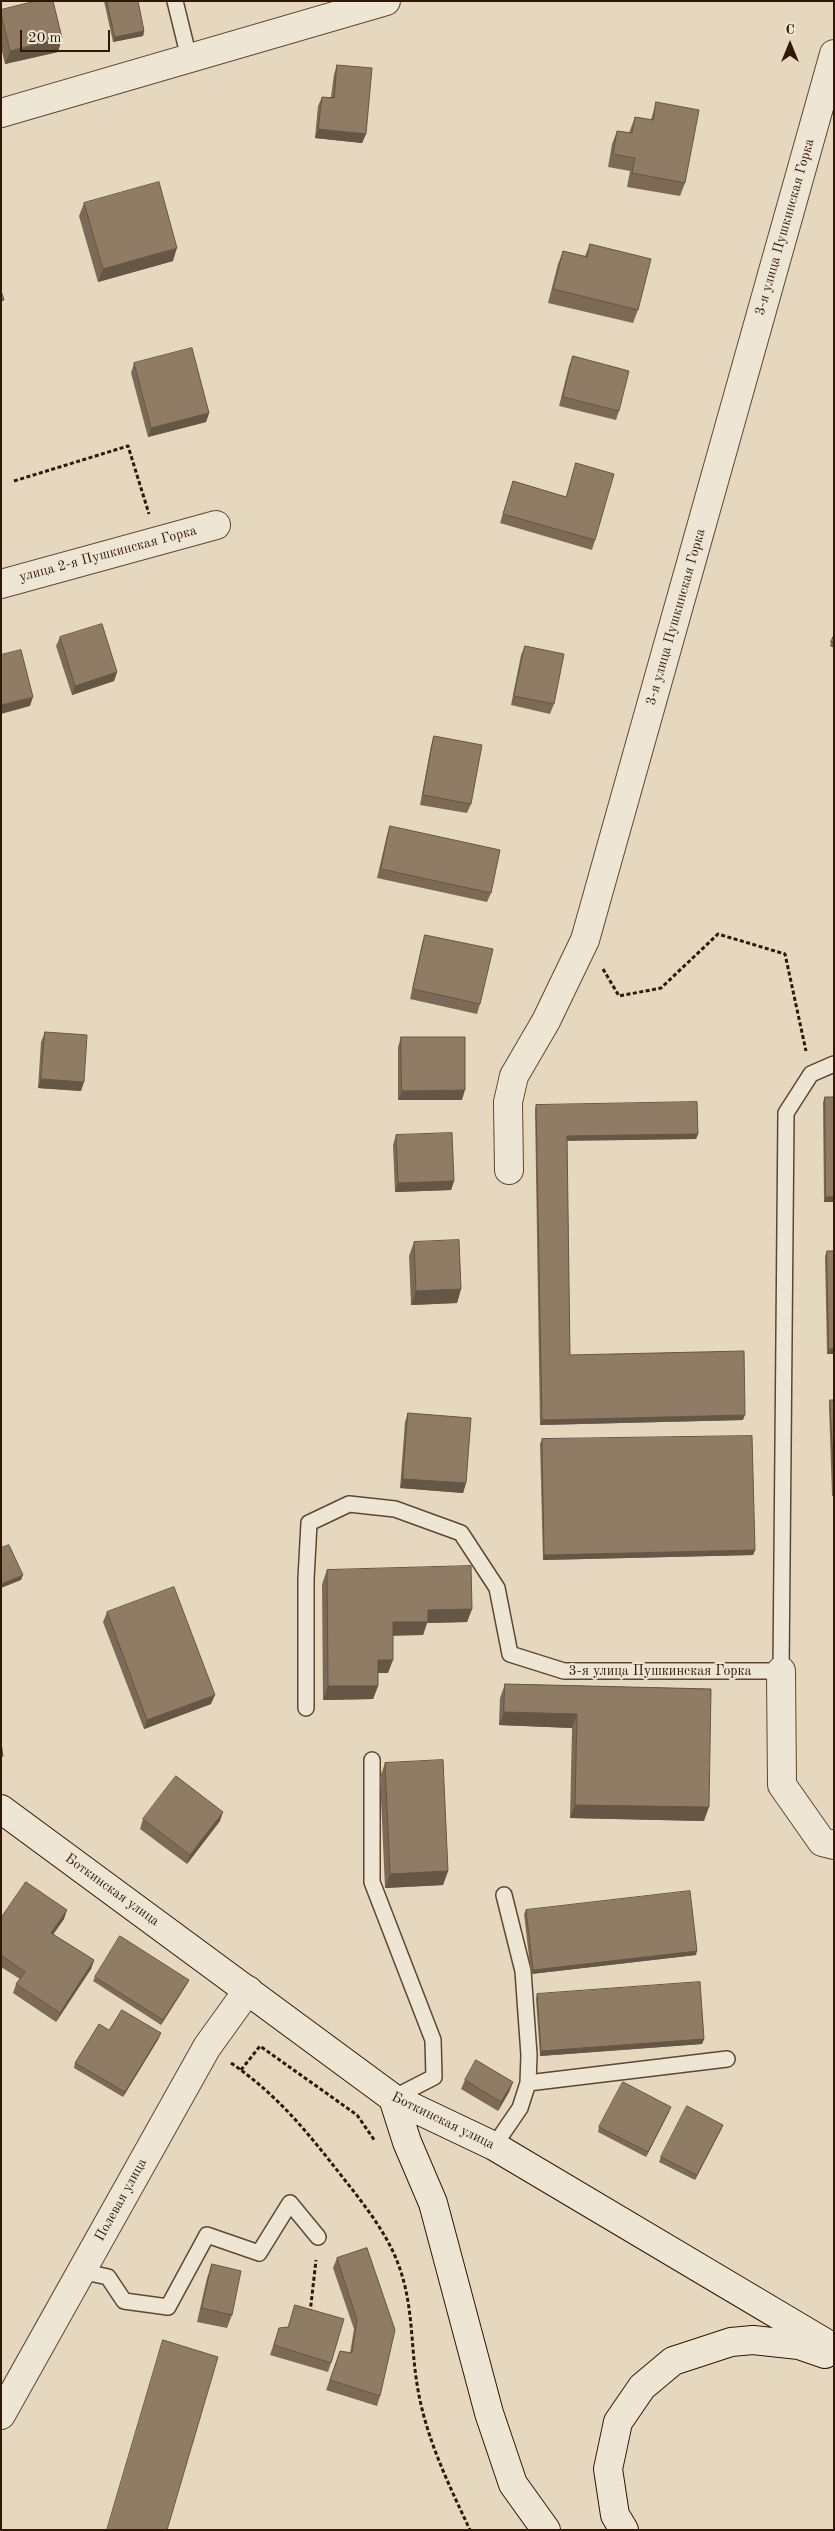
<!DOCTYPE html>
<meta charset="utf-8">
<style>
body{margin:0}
#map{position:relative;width:835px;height:2531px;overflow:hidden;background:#e5d8be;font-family:"Old Standard TT",serif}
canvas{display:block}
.frame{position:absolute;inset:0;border:2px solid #331603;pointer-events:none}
.north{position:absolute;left:765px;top:20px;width:50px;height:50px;-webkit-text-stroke:4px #eee6d5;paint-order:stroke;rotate:0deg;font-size:14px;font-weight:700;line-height:20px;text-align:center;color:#331603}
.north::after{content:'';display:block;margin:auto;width:18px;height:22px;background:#331603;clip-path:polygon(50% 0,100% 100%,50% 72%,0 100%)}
.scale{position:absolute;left:20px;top:30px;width:90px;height:22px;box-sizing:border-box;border:2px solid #331603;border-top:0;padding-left:6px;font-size:15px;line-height:18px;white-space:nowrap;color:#331603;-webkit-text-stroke:4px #eee6d5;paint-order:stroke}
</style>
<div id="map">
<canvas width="835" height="2531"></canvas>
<div class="frame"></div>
<div class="north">С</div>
<div class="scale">20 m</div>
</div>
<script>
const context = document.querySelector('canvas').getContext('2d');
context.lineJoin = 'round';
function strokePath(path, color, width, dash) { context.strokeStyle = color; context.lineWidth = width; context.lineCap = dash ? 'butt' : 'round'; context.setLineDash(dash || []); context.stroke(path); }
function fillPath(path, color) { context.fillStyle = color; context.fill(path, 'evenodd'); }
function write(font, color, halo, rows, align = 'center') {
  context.font = font + ' "Old Standard TT",serif'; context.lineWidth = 4; context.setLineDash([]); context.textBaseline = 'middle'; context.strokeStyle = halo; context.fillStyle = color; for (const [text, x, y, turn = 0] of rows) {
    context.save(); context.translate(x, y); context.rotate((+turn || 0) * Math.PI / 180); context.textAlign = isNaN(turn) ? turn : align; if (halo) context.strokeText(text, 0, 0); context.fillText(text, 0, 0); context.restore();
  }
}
const lane = new Path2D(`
 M 175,1 L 189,58
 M 306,1708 L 306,1579 L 309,1523 L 349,1504 L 395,1509 L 461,1533 L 497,1588 L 510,1654 L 564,1671 L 781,1671 L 786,1113 L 811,1074 L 834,1064
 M 372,1760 L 372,1882 L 433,2040 L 434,2077 L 393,2098
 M 528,2083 L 727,2059
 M 494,2146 L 520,2108 L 528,2083 L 529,2055 L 523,1971 L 504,1895
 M 81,2271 L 108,2277 L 124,2301 L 168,2307 L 207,2235 L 259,2253 L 290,2203 L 318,2237`);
const street = new Path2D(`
 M 1,113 L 386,1
 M 1,584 L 216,525
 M 509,1170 L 508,1102 L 514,1076 L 546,1021 L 585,940 L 834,54
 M 781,1671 L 782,1785 L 822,1842 L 834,1845
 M 1,2415 L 207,2047 L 248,1990`);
const secondary = new Path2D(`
 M 1,1809 L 393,2098 L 494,2146 L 834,2348
 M 393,2098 L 407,2142 L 433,2203 L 489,2413 L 513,2484 L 546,2530
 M 624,2530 L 615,2515 L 608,2469 L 618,2422 L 642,2387 L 673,2361 L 731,2342 L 753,2340 L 799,2345 L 825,2354`);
strokePath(lane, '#604632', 18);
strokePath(street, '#604632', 30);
strokePath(secondary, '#331603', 30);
strokePath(new Path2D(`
 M 14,481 L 128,446 L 149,514
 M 603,969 L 619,996 L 661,988 L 718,934 L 785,954 L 806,1051
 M 231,2063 C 279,2096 308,2133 344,2179 C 366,2207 390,2237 401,2272 C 413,2309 411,2347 417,2384 C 425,2436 448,2483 470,2530
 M 241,2070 L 260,2046 L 357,2115 L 375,2141
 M 310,2313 L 316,2260`), '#331603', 3, [4, 2.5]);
strokePath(lane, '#eee6d5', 15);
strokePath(street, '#eee6d5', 28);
strokePath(secondary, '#eee6d5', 28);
fillPath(new Path2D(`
 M 104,1 L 138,1 L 144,31 L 143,36 L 113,42 Z
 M 1,10 L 62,38 L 58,52 L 5,64 L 1,47 Z
 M 337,65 L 366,134 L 362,143 L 315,138 L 318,106 L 322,97 L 331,97 L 334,74 Z
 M 656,102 L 685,183 L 680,196 L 627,187 L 630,171 L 608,167 L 612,144 L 617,131 L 629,133 L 635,117 L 651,120 Z
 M 84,203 L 173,261 L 98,282 L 79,216 Z
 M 590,244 L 638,310 L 633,323 L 548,303 L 558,264 L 563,251 L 585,256 Z
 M 573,356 L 619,411 L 616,420 L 559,406 L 569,366 Z
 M 134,363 L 209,413 L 206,422 L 148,437 L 131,373 Z
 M 576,463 L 595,540 L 592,550 L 500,523 L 513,481 L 566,497 Z
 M 834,634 L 834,648 L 830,646 Z
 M 60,637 L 117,672 L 114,681 L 72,695 L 56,646 Z
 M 525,646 L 554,704 L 550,714 L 511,705 L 521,655 Z
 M 434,736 L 471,804 L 467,813 L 420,805 L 431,746 Z
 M 390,826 L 491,893 L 487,902 L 377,878 L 387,835 Z
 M 425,935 L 480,1004 L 477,1014 L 410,999 L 422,944 Z
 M 45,1032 L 81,1091 L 38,1088 L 41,1042 Z
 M 401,1037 L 462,1100 L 398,1100 L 398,1047 Z
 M 825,1097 L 834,1097 L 834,1202 L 824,1202 L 823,1102 Z
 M 536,1105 L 698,1134 L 696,1139 L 567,1140 L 570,1355 L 743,1420 L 540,1425 L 535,1110 Z
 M 396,1135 L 454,1181 L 451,1190 L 395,1192 L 393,1145 Z
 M 414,1242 L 461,1289 L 457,1303 L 411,1305 L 409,1256 Z
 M 827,1251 L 834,1354 L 827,1354 L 825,1256 Z
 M 830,1400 L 834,1400 L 834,1496 L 832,1496 L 829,1405 Z
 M 408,1413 L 466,1483 L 463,1493 L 400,1488 L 405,1422 Z
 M 542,1439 L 755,1550 L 753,1555 L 543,1560 L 540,1444 Z
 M 834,1547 L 834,1580 L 833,1549 Z
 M 327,1570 L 472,1609 L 467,1622 L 427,1623 L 423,1635 L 393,1635 L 388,1673 L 378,1673 L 378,1686 L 373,1699 L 323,1700 L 322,1584 Z
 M 107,1612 L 211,1704 L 144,1729 L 103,1622 Z
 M 505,1684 L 711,1689 L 704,1821 L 570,1818 L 572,1728 L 499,1725 L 500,1698 Z
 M 385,1763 L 448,1871 L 443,1885 L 385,1888 L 380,1777 Z
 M 143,1819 L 220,1821 L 187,1864 L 140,1829 Z
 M 526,1910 L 696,1955 L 531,1974 L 524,1914 Z
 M 1,1918 L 64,1919 L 53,1934 L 94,1960 L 91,1969 L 56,2022 L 13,1993 L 16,1984 L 20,1979 L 1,1967 Z
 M 95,1977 L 189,1980 L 187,1984 L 161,2025 L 93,1981 Z
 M 537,1994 L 704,2039 L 702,2044 L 540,2056 L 536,1999 Z
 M 159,2038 L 123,2097 L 74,2068 L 75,2063 Z
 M 465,2080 L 513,2082 L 509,2092 L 498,2111 L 461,2089 Z
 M 669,2112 L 646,2157 L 598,2132 L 599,2127 Z
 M 723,2125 L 695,2180 L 659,2162 L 661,2157 Z
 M 367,2248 L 380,2396 L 377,2406 L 326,2390 L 340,2351 L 350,2353 L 354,2329 L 333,2268 L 337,2258 Z
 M 212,2264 L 232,2315 L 227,2328 L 197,2322 L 207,2278 Z
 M 295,2305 L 331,2363 L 328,2372 L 270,2355 L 279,2328 L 288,2327 Z`), '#7c6a56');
fillPath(new Path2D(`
 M 144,31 L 143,36 L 113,42 L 115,37 Z
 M 62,38 L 58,52 L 5,64 L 10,51 Z
 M 318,129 L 366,134 L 362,143 L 315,138 Z
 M 177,248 L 173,261 L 98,282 L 103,269 Z
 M 209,413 L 206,422 L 148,437 L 151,428 Z
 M 117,672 L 114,681 L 72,695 L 75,686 Z
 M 33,697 L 30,706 L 1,714 L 1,705 Z
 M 41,1079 L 84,1082 L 81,1091 L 38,1088 Z
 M 465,1090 L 462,1100 L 398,1100 L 402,1091 Z
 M 698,1134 L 696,1139 L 565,1141 L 567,1136 Z
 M 454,1181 L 451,1190 L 395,1192 L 398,1183 Z
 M 826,1197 L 834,1197 L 834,1202 L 824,1202 Z
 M 461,1289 L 457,1303 L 411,1305 L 416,1291 Z
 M 829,1349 L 834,1349 L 834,1354 L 827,1354 Z
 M 745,1415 L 743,1420 L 540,1425 L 542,1420 Z
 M 403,1479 L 466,1483 L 463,1493 L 400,1488 Z
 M 755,1550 L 753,1555 L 543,1560 L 544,1555 Z
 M 23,1575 L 21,1580 L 1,1588 L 1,1584 Z
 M 472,1609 L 467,1622 L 427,1623 L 423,1635 L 388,1636 L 393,1622 L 428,1610 Z
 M 378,1660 L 393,1660 L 388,1673 L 373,1673 Z
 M 328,1686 L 378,1686 L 373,1699 L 323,1700 Z
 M 215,1695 L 211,1704 L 144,1729 L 147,1720 Z
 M 504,1712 L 577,1714 L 572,1728 L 499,1725 Z
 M 575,1805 L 709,1807 L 704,1821 L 570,1818 Z
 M 223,1812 L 220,1821 L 187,1864 L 190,1855 Z
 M 448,1871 L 443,1885 L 385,1888 L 390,1874 Z
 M 67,1910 L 64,1919 L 48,1942 L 51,1933 Z
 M 697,1951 L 696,1955 L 531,1974 L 533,1970 Z
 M 94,1960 L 91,1969 L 56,2022 L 60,2013 Z
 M 189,1980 L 187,1984 L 161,2025 L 163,2020 Z
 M 161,2033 L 159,2038 L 123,2097 L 125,2092 Z
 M 704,2039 L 702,2044 L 540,2056 L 541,2051 Z
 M 513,2082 L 509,2092 L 498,2111 L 501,2102 Z
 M 671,2107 L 669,2112 L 646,2157 L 648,2152 Z
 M 723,2125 L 721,2130 L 695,2180 L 697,2175 Z`), '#655646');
const building = new Path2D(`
 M 36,1 L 53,1 L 62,38 L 10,51 L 1,14 L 1,10 Z
 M 107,1 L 138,1 L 144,31 L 115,37 Z
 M 337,65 L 372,68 L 366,134 L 318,129 L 322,97 L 334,98 Z
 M 656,102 L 699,110 L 685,183 L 632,173 L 635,158 L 613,154 L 617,131 L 632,133 L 635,117 L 653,120 Z
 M 159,182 L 177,248 L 103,269 L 84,203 Z
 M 590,244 L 651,259 L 638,310 L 553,289 L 563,251 L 587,257 Z
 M 1,291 L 4,300 L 1,301 Z
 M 192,348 L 209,413 L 151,428 L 134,363 Z
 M 573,356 L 629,371 L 619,411 L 563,397 Z
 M 576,463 L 614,474 L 595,540 L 503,514 L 513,481 L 566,497 Z
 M 102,624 L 117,672 L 75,686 L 60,637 Z
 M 834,635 L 834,642 L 831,642 Z
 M 525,646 L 564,654 L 554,704 L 514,696 Z
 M 21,650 L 33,697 L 1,705 L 1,655 Z
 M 434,736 L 482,745 L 471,804 L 423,795 Z
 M 390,826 L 500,850 L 491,893 L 381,869 Z
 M 425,935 L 493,949 L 480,1004 L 413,989 Z
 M 45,1032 L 87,1035 L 84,1082 L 41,1079 Z
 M 401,1037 L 465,1037 L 465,1090 L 402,1091 Z
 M 825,1097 L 834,1097 L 834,1197 L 826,1197 Z
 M 697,1102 L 698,1134 L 567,1136 L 570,1355 L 744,1351 L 745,1415 L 542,1420 L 536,1105 Z
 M 452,1133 L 454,1181 L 398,1183 L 396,1135 Z
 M 459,1240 L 461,1289 L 416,1291 L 414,1242 Z
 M 827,1251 L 834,1251 L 834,1349 L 829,1349 Z
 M 830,1400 L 834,1400 L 834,1481 Z
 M 408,1413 L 471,1418 L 466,1483 L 403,1479 Z
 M 752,1436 L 755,1550 L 544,1555 L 542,1439 Z
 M 9,1545 L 23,1575 L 1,1584 L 1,1548 Z
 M 471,1566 L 472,1609 L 428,1610 L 428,1622 L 393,1622 L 393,1660 L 378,1660 L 378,1686 L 328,1686 L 327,1570 Z
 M 174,1587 L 215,1695 L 147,1720 L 107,1612 Z
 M 505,1684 L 711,1689 L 709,1807 L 575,1805 L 577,1714 L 504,1712 Z
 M 1,1743 L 3,1756 L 1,1757 Z
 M 443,1760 L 448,1871 L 390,1874 L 385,1763 Z
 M 176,1776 L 223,1812 L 190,1855 L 143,1819 Z
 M 26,1882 L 67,1910 L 51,1933 L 94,1960 L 60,2013 L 16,1984 L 25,1972 L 1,1955 L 1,1918 Z
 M 690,1891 L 697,1951 L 533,1970 L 526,1910 Z
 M 120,1936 L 189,1980 L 163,2020 L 95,1977 Z
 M 700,1982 L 704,2039 L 541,2051 L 537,1994 Z
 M 122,2010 L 161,2033 L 125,2092 L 75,2063 L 99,2024 L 109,2030 Z
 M 476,2060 L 513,2082 L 501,2102 L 465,2080 Z
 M 623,2082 L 671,2107 L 648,2152 L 599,2127 Z
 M 687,2106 L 723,2125 L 697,2175 L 661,2157 Z
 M 367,2248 L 395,2330 L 380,2396 L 330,2380 L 340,2351 L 352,2353 L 357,2320 L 337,2258 Z
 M 212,2264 L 241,2271 L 232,2315 L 202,2308 Z
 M 295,2305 L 344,2319 L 331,2363 L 274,2345 L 279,2328 L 288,2327 Z
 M 163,2340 L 218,2357 L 167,2530 L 107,2530 Z`);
fillPath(building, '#907b64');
strokePath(building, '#655646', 1);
write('14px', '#331603', '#eee6d5', [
 ["3-я улица Пушкинская Горка",785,227,-74],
 ["улица 2-я Пушкинская Горка",108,554,-15],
 ["3-я улица Пушкинская Горка",676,617,-74],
 ["3-я улица Пушкинская Горка",660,1671],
 ["Боткинская улица",112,1890,36],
 ["Боткинская улица",443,2121,26],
 ["Полевая улица",121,2200,-61]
]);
</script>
